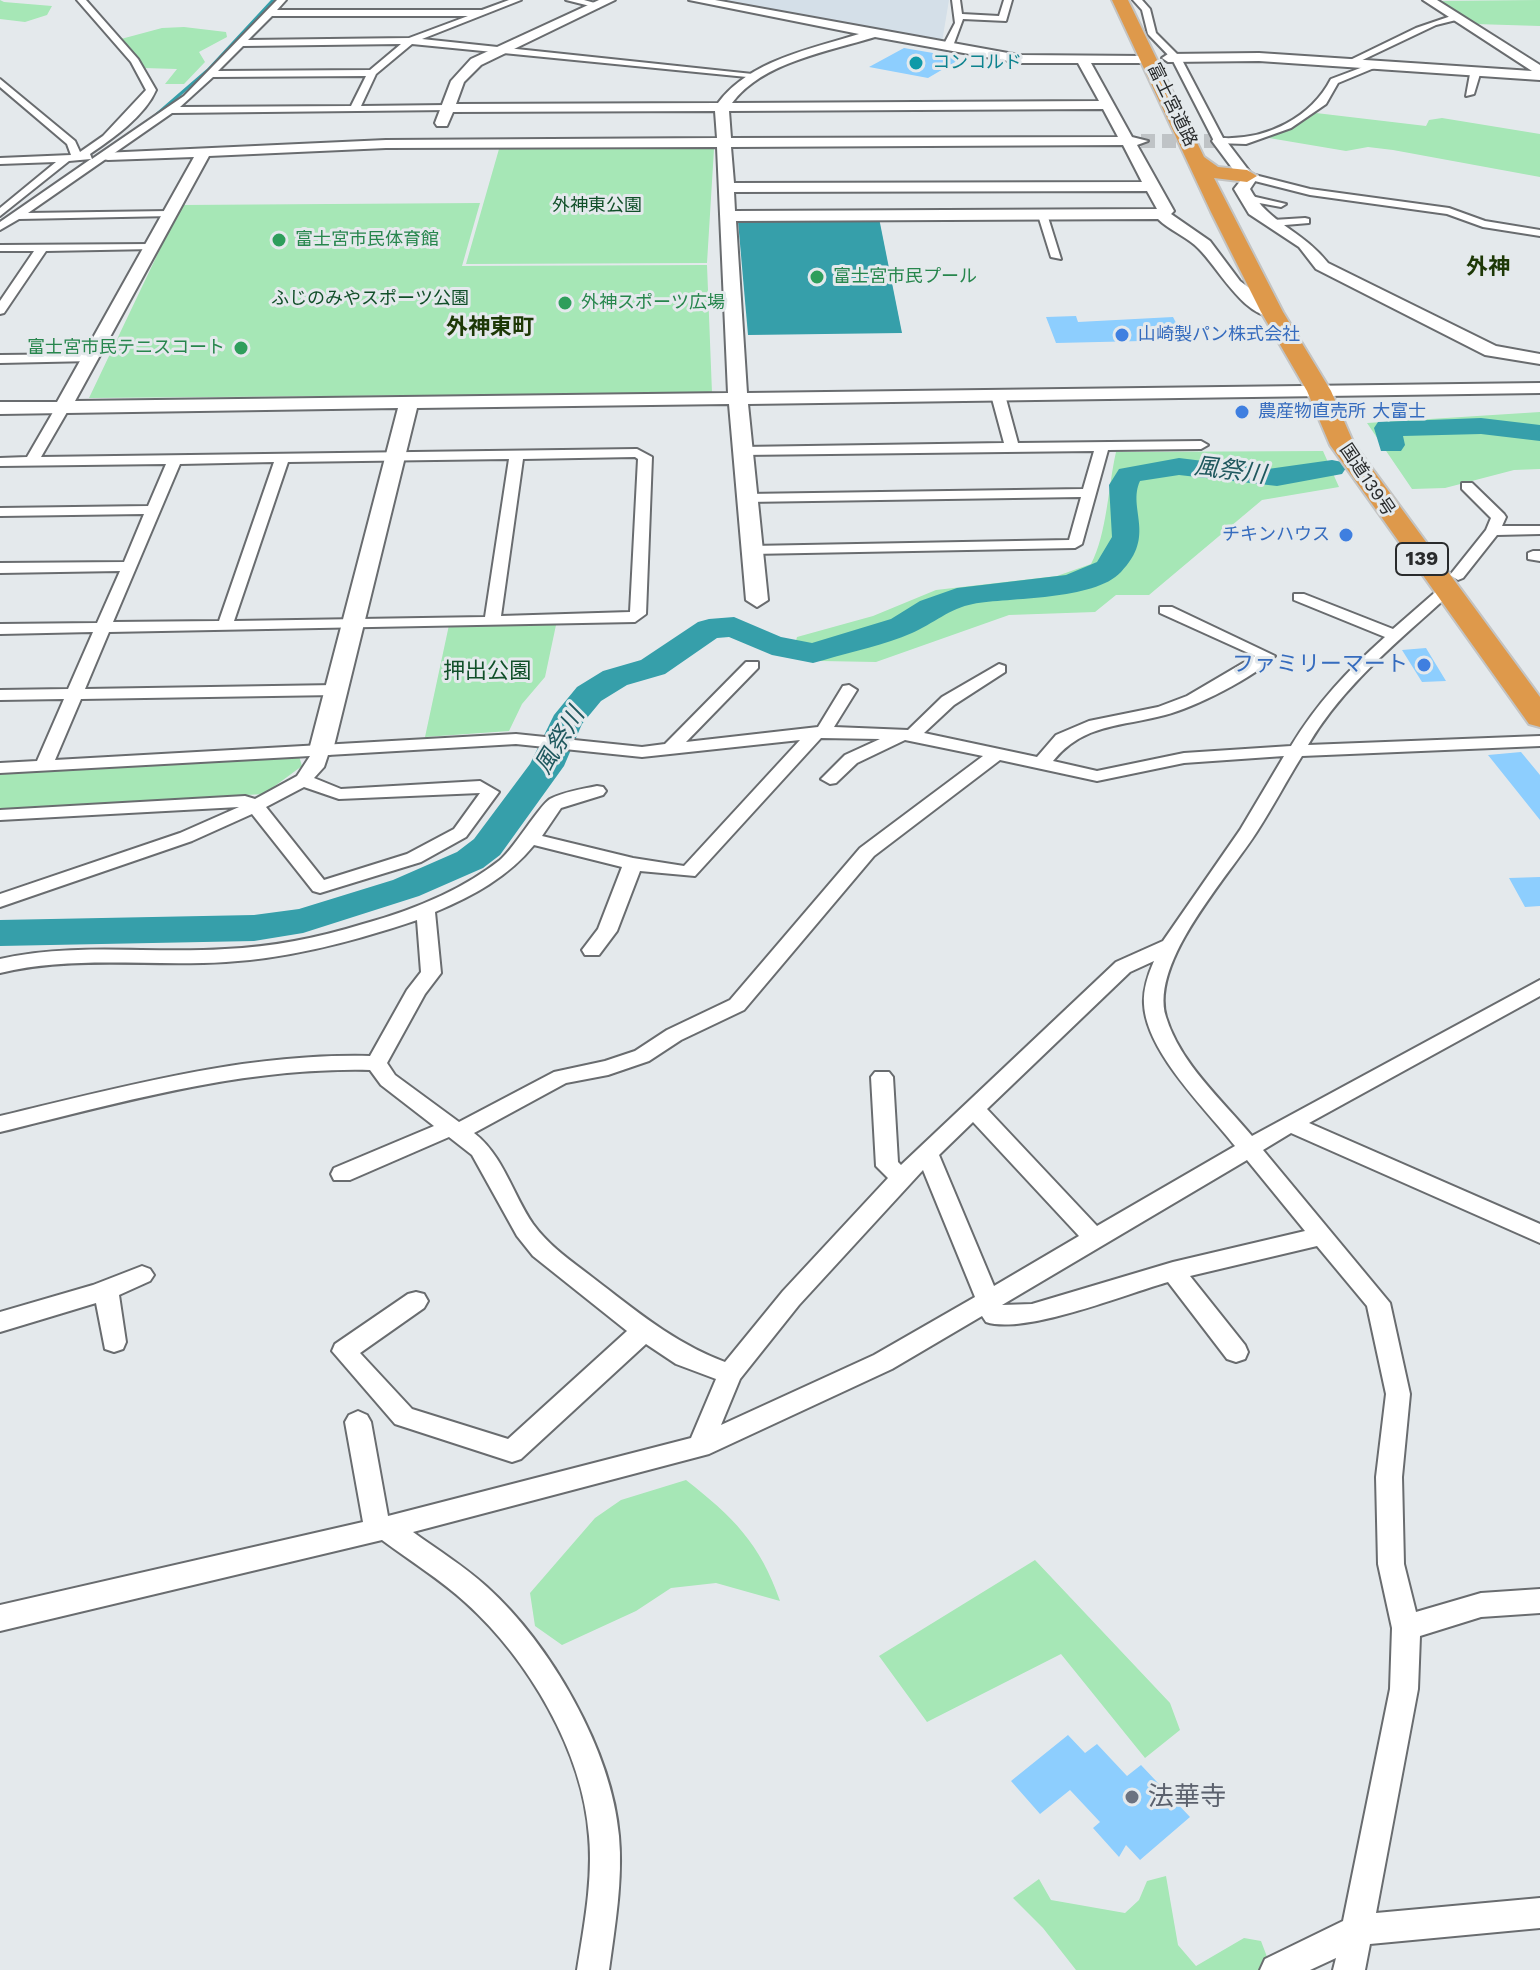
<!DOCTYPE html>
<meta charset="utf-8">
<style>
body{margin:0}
canvas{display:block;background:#e4e9ec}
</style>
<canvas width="1540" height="1970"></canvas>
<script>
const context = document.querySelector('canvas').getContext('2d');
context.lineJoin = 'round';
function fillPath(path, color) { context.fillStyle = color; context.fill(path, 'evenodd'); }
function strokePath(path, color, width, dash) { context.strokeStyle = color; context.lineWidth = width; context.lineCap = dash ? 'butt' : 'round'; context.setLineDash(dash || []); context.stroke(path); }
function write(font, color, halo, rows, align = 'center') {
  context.font = font + ' "Work Sans","Noto Sans JP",sans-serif'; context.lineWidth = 6; context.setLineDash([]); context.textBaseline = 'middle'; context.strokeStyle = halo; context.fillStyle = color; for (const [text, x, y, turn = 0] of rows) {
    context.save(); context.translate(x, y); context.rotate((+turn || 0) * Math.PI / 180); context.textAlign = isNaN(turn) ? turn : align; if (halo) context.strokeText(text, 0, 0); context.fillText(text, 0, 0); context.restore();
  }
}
fillPath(new Path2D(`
 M 700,0 L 949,0 L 942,42 Z`), '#d4dfe8');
fillPath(new Path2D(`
 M 0,0 L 4,2 L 52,6 L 47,15 L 25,22 L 0,19 Z
 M 1540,0 L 1540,26 L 1475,24 L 1437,1 Z
 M 184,27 L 226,32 L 227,37 L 199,52 L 205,62 L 184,84 L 165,84 L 177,69 L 144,68 L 121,39 L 162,28 Z
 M 1316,113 L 1426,126 L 1429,120 L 1442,118 L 1540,134 L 1540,177 L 1393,150 L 1368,147 L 1346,151 L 1263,137 Z
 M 499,149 L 714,149 L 707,263 L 466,264 Z
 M 480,203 L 462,266 L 707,265 L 712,393 L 89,398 L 181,205 Z
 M 1540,412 L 1540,469 L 1514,470 L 1445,488 L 1412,489 L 1367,423 Z
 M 1323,451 L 1339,487 L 1262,500 L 1149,595 L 1116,595 L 1095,612 L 1009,615 L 876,662 L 821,661 L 792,655 L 797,637 L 873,616 L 936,590 L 1057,576 L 1091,564 C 1107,534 1108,487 1116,452 Z
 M 449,625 L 556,625 L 545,677 L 522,704 L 509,731 L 425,737 Z
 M 299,756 L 302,766 L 264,794 L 0,809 L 0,773 Z
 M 686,1480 C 733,1517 760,1543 780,1601 L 716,1583 L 671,1588 L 636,1611 L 562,1645 L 535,1626 L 530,1593 L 595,1518 L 621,1500 Z
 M 1035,1560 L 1170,1703 L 1180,1730 L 1145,1758 L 1061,1654 L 927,1722 L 879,1656 Z
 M 1166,1876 L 1178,1945 L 1196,1966 L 1244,1938 L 1261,1941 L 1272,1970 L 1076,1970 L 1043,1928 L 1013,1898 L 1039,1879 L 1051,1900 L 1125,1913 L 1139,1900 L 1147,1881 Z`), '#a6e7b6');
fillPath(new Path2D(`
 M 879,218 L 902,333 L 748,335 L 738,221 Z`), '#369faa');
strokePath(new Path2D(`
 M 149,121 L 208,70 L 273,0`), '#369faa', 3);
fillPath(new Path2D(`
 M 1481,418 L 1540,425 L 1540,441 L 1481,434 L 1403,436 L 1405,445 L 1401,451 L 1381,451 L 1374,428 L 1378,422 Z
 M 1179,458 L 1268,469 L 1332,460 L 1342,462 L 1346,468 L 1342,474 L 1277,486 L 1179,475 L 1140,481 C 1127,509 1157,535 1121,572 C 1094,601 1009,597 973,604 C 950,608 933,624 912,633 C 885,645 853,651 824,660 L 813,663 L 772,655 L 729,637 L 717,638 L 665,674 L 627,685 L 601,701 L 582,724 L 564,766 L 500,855 L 483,868 L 419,896 L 303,933 L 254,941 L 0,946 L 0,920 L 254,915 L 299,909 L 393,880 L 457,852 L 474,839 L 530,764 L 554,715 L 577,687 L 603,671 L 641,660 L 698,622 L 709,619 L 734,617 L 781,637 L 812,643 L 891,619 L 920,601 L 957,588 L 1066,575 L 1097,562 L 1112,537 L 1109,485 L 1119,469 Z`), '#369faa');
fillPath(new Path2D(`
 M 904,48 L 962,58 L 928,78 L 869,67 Z
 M 1076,316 L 1078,322 L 1173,317 L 1185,340 L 1056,343 L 1046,317 Z
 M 1426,648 L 1446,681 L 1422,682 L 1402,650 Z
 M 1521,752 L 1540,775 L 1540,820 L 1488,755 Z
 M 1540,877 L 1540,906 L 1525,907 L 1509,878 Z
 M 1068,1735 L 1085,1753 L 1097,1744 L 1127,1776 L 1141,1765 L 1190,1817 L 1140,1860 L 1126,1845 L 1119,1857 L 1093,1828 L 1100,1822 L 1070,1790 L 1040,1814 L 1011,1781 Z`), '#8dcefe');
strokePath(new Path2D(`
 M 1141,141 L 1219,141`), '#bfc3c6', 14, [14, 7]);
const street = new Path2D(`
 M 77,0 L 86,0 L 138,59 L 156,90 C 145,116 112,139 90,154 L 92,159 L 184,96 L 277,0 L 286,0 L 277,10 L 482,10 L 509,0 L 521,0 L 422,39 L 762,75 L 757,78 L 412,44 L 376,74 L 361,106 L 447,105 L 450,110 L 172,113 L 28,213 L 169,211 L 175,214 L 173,216 L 19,219 L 0,230 L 0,222 L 91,159 L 69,161 L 0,216 L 0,208 L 56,162 L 0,164 L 0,158 L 71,155 L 67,144 L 0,87 L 0,79 L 75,141 L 80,152 L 103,136 L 146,90 L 131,62 ZM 272,16 L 468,16 L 409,38 L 248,40 ZM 401,44 L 370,70 L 218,71 L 243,46 ZM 366,76 L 351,106 L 180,107 L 213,77 Z
 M 566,0 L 584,0 L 602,5 L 598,8 Z
 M 952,0 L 960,0 L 962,14 L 999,16 L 1004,0 L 1012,0 L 1006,21 L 963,19 L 953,46 L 948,49 L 943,46 L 955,23 Z
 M 1133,0 L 1142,0 L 1150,9 L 1156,33 L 1181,58 L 1223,138 C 1266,140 1311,118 1331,79 L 1371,64 L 1379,66 L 1338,83 L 1326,104 L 1291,128 L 1246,144 L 1215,143 L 1172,59 L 1148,34 L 1142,10 Z
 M 1457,14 L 1460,19 L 1436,25 L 1354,64 L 1346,62 L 1416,28 Z
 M 1475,71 L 1480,74 L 1474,94 L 1466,96 L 1470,74 Z
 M 1247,173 L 1310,189 L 1449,208 L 1485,221 L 1540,230 L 1540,236 L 1483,227 L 1447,214 L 1310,195 L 1243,178 L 1243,174 Z
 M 1247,195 L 1286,204 L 1281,207 L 1243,200 L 1243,196 Z
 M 1037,212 L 1047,214 L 1061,259 L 1051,257 Z
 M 1305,218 L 1309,219 L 1309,223 L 1273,226 L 1267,223 L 1273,220 Z
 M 151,244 L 157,247 L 155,249 L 46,251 L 4,313 L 0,314 L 0,301 L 34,251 L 0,251 L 0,245 Z
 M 89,354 L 93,355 L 93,361 L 0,363 L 0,355 Z
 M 998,391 L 1005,395 L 1018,443 L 1201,441 L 1208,445 L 1201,449 L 1108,450 L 1082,544 L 1075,548 L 751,554 L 744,550 L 751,546 L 1069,540 L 1081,497 L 746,502 L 739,498 L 746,494 L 1083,489 L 1094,451 L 742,455 L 735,451 L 742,447 L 1004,443 L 991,395 Z
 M 63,403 L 70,407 L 41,457 L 637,449 L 652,457 L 646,614 L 635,622 L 109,632 L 85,689 L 336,685 L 344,690 L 336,695 L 81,699 L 55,760 L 516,734 L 642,747 L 665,744 L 746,662 L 758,662 L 758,668 L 686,742 L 818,727 L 843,686 L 849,685 L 857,690 L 834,727 L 908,730 L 942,697 L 999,664 L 1005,666 L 1005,672 L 954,705 L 924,733 L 1037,757 L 1056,735 L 1089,721 L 1158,707 L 1187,696 L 1255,656 L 1160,613 L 1160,607 L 1172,607 L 1275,656 C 1256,677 1193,708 1165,715 C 1121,727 1084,723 1053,761 L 1097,771 L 1184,753 L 1291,746 C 1317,703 1348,670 1385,637 L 1294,600 L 1294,594 L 1304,594 L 1393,629 L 1440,588 L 1450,588 L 1450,594 C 1399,641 1344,684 1308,745 L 1540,736 L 1540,746 L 1302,756 C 1287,780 1274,805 1258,830 C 1230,875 1149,961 1166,1017 C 1180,1063 1222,1100 1252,1136 L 1540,980 L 1540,996 L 1309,1123 L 1540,1224 L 1540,1243 L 1291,1133 L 1263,1150 L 1390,1303 L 1410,1394 L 1402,1477 L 1404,1564 L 1416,1612 L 1481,1593 L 1540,1589 L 1540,1613 L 1481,1617 L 1420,1636 L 1418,1689 L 1376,1913 L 1540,1898 L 1540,1928 L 1370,1944 L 1365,1970 L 1333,1970 L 1336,1958 L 1310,1970 L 1260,1970 L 1265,1959 L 1343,1921 L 1390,1689 L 1392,1628 L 1378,1564 L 1376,1477 L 1386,1394 L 1367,1306 L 1317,1246 L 1190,1276 L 1245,1345 L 1248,1352 L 1245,1359 L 1236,1362 L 1227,1359 L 1168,1282 C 1126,1294 1025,1335 986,1322 L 982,1316 L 892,1369 L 709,1454 L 413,1532 C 438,1550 464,1566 487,1587 C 550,1644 612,1750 619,1836 C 623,1880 615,1926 609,1970 L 577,1970 C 584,1926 593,1880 589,1836 C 583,1751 528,1659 466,1603 C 440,1579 410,1561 382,1540 L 0,1631 L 0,1605 L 363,1522 L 345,1422 L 349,1415 L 358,1411 L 367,1415 L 371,1422 L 388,1516 L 691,1438 L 716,1379 L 676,1364 L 646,1344 L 521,1459 L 512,1462 L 395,1424 L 332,1351 L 335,1344 L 408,1294 L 416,1292 L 424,1294 L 428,1301 L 424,1308 L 360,1353 L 412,1409 L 508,1439 L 627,1331 L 533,1256 L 517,1236 L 472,1155 L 449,1137 L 350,1180 L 334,1180 L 331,1174 L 334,1168 L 434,1126 L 381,1085 L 370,1070 C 243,1067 123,1102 0,1132 L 0,1116 C 123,1087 243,1053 370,1056 L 407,990 L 421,972 L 417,920 C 355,941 291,958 226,962 C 149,967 75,955 0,973 L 0,959 C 75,942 149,954 225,949 C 272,947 318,938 363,924 C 410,911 461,891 500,860 C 515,847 539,806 550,799 C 563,792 582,789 597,786 L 603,787 L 606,791 L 603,795 L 561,808 L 542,836 L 633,858 L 684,866 L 800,740 L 642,757 L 516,744 L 328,755 L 324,767 L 314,778 L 341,789 L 480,781 L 499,792 L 466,837 L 421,862 L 320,893 L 313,891 L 252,814 L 192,841 L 0,907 L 0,894 L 180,833 L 239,807 L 0,820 L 0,810 L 245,796 L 255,799 L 297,776 L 310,756 L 0,773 L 0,763 L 37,761 L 64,699 L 0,700 L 0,690 L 68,689 L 93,632 L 0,634 L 0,624 L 97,623 L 120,571 L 0,573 L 0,563 L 124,562 L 144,514 L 0,516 L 0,508 L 148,506 L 166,464 L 0,466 L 0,458 L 27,457 L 56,407 ZM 635,457 L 638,459 L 630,612 L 501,616 L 523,459 ZM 509,459 L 485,617 L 234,621 L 288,462 ZM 274,462 L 219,621 L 113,622 L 180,464 ZM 821,738 L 880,739 L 845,755 L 821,779 L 830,784 L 836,783 L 857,763 L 905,740 L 983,756 L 860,848 L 730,1000 L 667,1030 L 635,1051 L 605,1061 L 554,1072 L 459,1122 L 395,1075 L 387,1063 L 425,994 L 441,973 L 435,912 C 473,896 508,877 534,845 L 622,867 L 598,929 L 582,950 L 585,955 L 599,955 L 617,931 L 640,871 L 695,876 ZM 1284,756 L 1240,830 L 1163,941 L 1116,962 L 901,1165 L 898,1162 L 893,1077 L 889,1072 L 875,1072 L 871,1077 L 876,1166 L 888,1178 L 783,1291 L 725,1362 C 674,1343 635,1310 592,1277 C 571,1261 549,1246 533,1224 C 513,1195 503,1155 474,1133 L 566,1083 L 608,1075 L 649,1061 L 681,1040 L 744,1010 L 874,856 L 1000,760 L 1097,781 L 1184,763 ZM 304,787 L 339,799 L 480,793 L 454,829 L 407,854 L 324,880 L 266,807 ZM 1154,961 C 1148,975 1143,989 1144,1004 C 1146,1052 1206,1109 1235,1146 L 1097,1226 L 987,1109 L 1130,972 ZM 973,1122 L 1079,1236 L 994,1286 L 939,1155 ZM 1247,1160 L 1305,1231 L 1173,1262 L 1032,1304 L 1002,1305 ZM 923,1170 L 975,1297 L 874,1355 L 721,1425 L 740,1379 L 799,1305 Z
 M 1462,483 L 1472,483 L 1504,514 L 1506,517 L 1502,526 L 1540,526 L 1540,534 L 1497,535 L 1463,578 L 1458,580 L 1450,575 L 1486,530 L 1491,518 L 1462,489 Z
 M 1533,551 L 1540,551 L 1540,561 L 1528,559 L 1528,553 Z
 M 142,1266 L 150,1269 L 154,1275 L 150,1281 L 119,1295 L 126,1342 L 123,1349 L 114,1352 L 105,1349 L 96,1303 L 0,1332 L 0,1312 L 93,1285 Z`);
const secondary = new Path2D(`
 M 599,0 L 615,0 L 481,65 L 464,82 L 456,104 L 718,103 C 750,60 811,49 859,34 L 689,0 L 715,0 L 1019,55 L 1144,56 L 1144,62 L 1139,63 L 1091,63 L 1132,137 L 1148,141 L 1137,145 L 1174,211 L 1171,214 L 1210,241 L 1240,281 L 1281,312 L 1278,316 C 1247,323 1217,266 1199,249 C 1188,237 1170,231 1158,219 L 736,221 L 747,393 L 1540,383 L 1540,393 L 748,404 L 768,600 L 757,607 L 746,600 L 729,404 L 417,408 L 333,750 L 330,755 L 312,755 L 309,750 L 398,408 L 0,414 L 0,402 L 57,402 L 194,157 L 108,160 L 103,159 L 103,153 L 386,140 L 717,138 L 715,111 L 453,112 L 447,126 L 437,126 L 435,123 L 451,81 L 471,59 ZM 875,37 L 1019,63 L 1078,63 L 1099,101 L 732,103 C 762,62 830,51 875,37 ZM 1103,109 L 1118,137 L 731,138 L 729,111 ZM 1123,145 L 1142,182 L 734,183 L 731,147 ZM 717,147 L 728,393 L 75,401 L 209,156 L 386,148 ZM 1147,191 L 1157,209 L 735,211 L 734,192 Z
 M 1423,0 L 1437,0 L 1540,65 L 1540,80 L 1259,61 L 1168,62 L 1162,58 L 1168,54 L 1259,53 L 1532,71 Z
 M 1214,138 L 1224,138 L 1256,180 L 1250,189 C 1268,223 1302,230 1328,263 L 1496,346 L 1540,354 L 1540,364 L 1485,355 L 1316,269 L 1299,247 L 1249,214 L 1234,189 L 1241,180 L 1212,141 Z`);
const highway = new Path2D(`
 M 1112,0 L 1128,0 L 1204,157 L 1218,167 L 1247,170 L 1257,176 L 1247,182 L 1214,178 L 1283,312 L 1331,391 L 1354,444 L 1540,697 L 1540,727 L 1529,724 L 1330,445 L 1307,391 L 1261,312 L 1211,212 Z`);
strokePath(street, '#696c6f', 4);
strokePath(secondary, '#696c6f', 4);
strokePath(highway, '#c3c4c4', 4);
fillPath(street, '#fff');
fillPath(secondary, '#fff');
fillPath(highway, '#de994b');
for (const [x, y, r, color] of [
 [916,63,8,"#0f9aa8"],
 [279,240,8,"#2e9e5b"],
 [817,277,8,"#2e9e5b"],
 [565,303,8,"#2e9e5b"],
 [1122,335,8,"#3f7fe0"],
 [241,348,8,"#2e9e5b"],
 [1242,412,8,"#3f7fe0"],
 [1346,535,8,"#3f7fe0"],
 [1424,665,8,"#3f7fe0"],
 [1132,1797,8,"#6b7280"]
]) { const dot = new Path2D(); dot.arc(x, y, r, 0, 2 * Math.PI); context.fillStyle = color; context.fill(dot); strokePath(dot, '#e4e9ec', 3); }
write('18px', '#0d838f', '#e4e9ec', [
 ["コンコルド",932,63]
], 'left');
write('18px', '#292b2c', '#e4e9ec', [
 ["富士宮道路",1172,105,64],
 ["国道139号",1367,480,56]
]);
write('18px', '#114f29', '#e4e9ec', [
 ["外神東公園",597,206],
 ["ふじのみやスポーツ公園",370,299]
]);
write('18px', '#27864d', '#e4e9ec', [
 ["富士宮市民体育館",295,240],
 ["富士宮市民プール",833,277],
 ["外神スポーツ広場",581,303],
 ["富士宮市民テニスコート",225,348,"right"]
], 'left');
write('18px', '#366cbe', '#e4e9ec', [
 ["山崎製パン株式会社",1138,335],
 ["農産物直売所 大富士",1258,412],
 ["チキンハウス",1330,535,"right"]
], 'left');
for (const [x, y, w] of [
 [1422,559,52]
]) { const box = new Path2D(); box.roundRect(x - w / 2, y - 16, w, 32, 6); context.fillStyle = '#e4e9ec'; context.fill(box); strokePath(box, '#292b2c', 2); }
write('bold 20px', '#292b2c', null, [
 ["139",1422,559]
]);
write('bold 22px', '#1d3806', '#e4e9ec', [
 ["外神",1488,268],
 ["外神東町",490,328]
]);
write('22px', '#366cbe', '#e4e9ec', [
 ["ファミリーマート",1408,665]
], 'right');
write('22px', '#114f29', '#e4e9ec', [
 ["押出公園",487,672]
]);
write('italic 24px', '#1f585e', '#e4e9ec', [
 ["風祭川",1230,471,7],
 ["風祭川",560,741,-59]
]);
write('26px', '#5b616d', '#e4e9ec', [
 ["法華寺",1148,1797]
], 'left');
</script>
